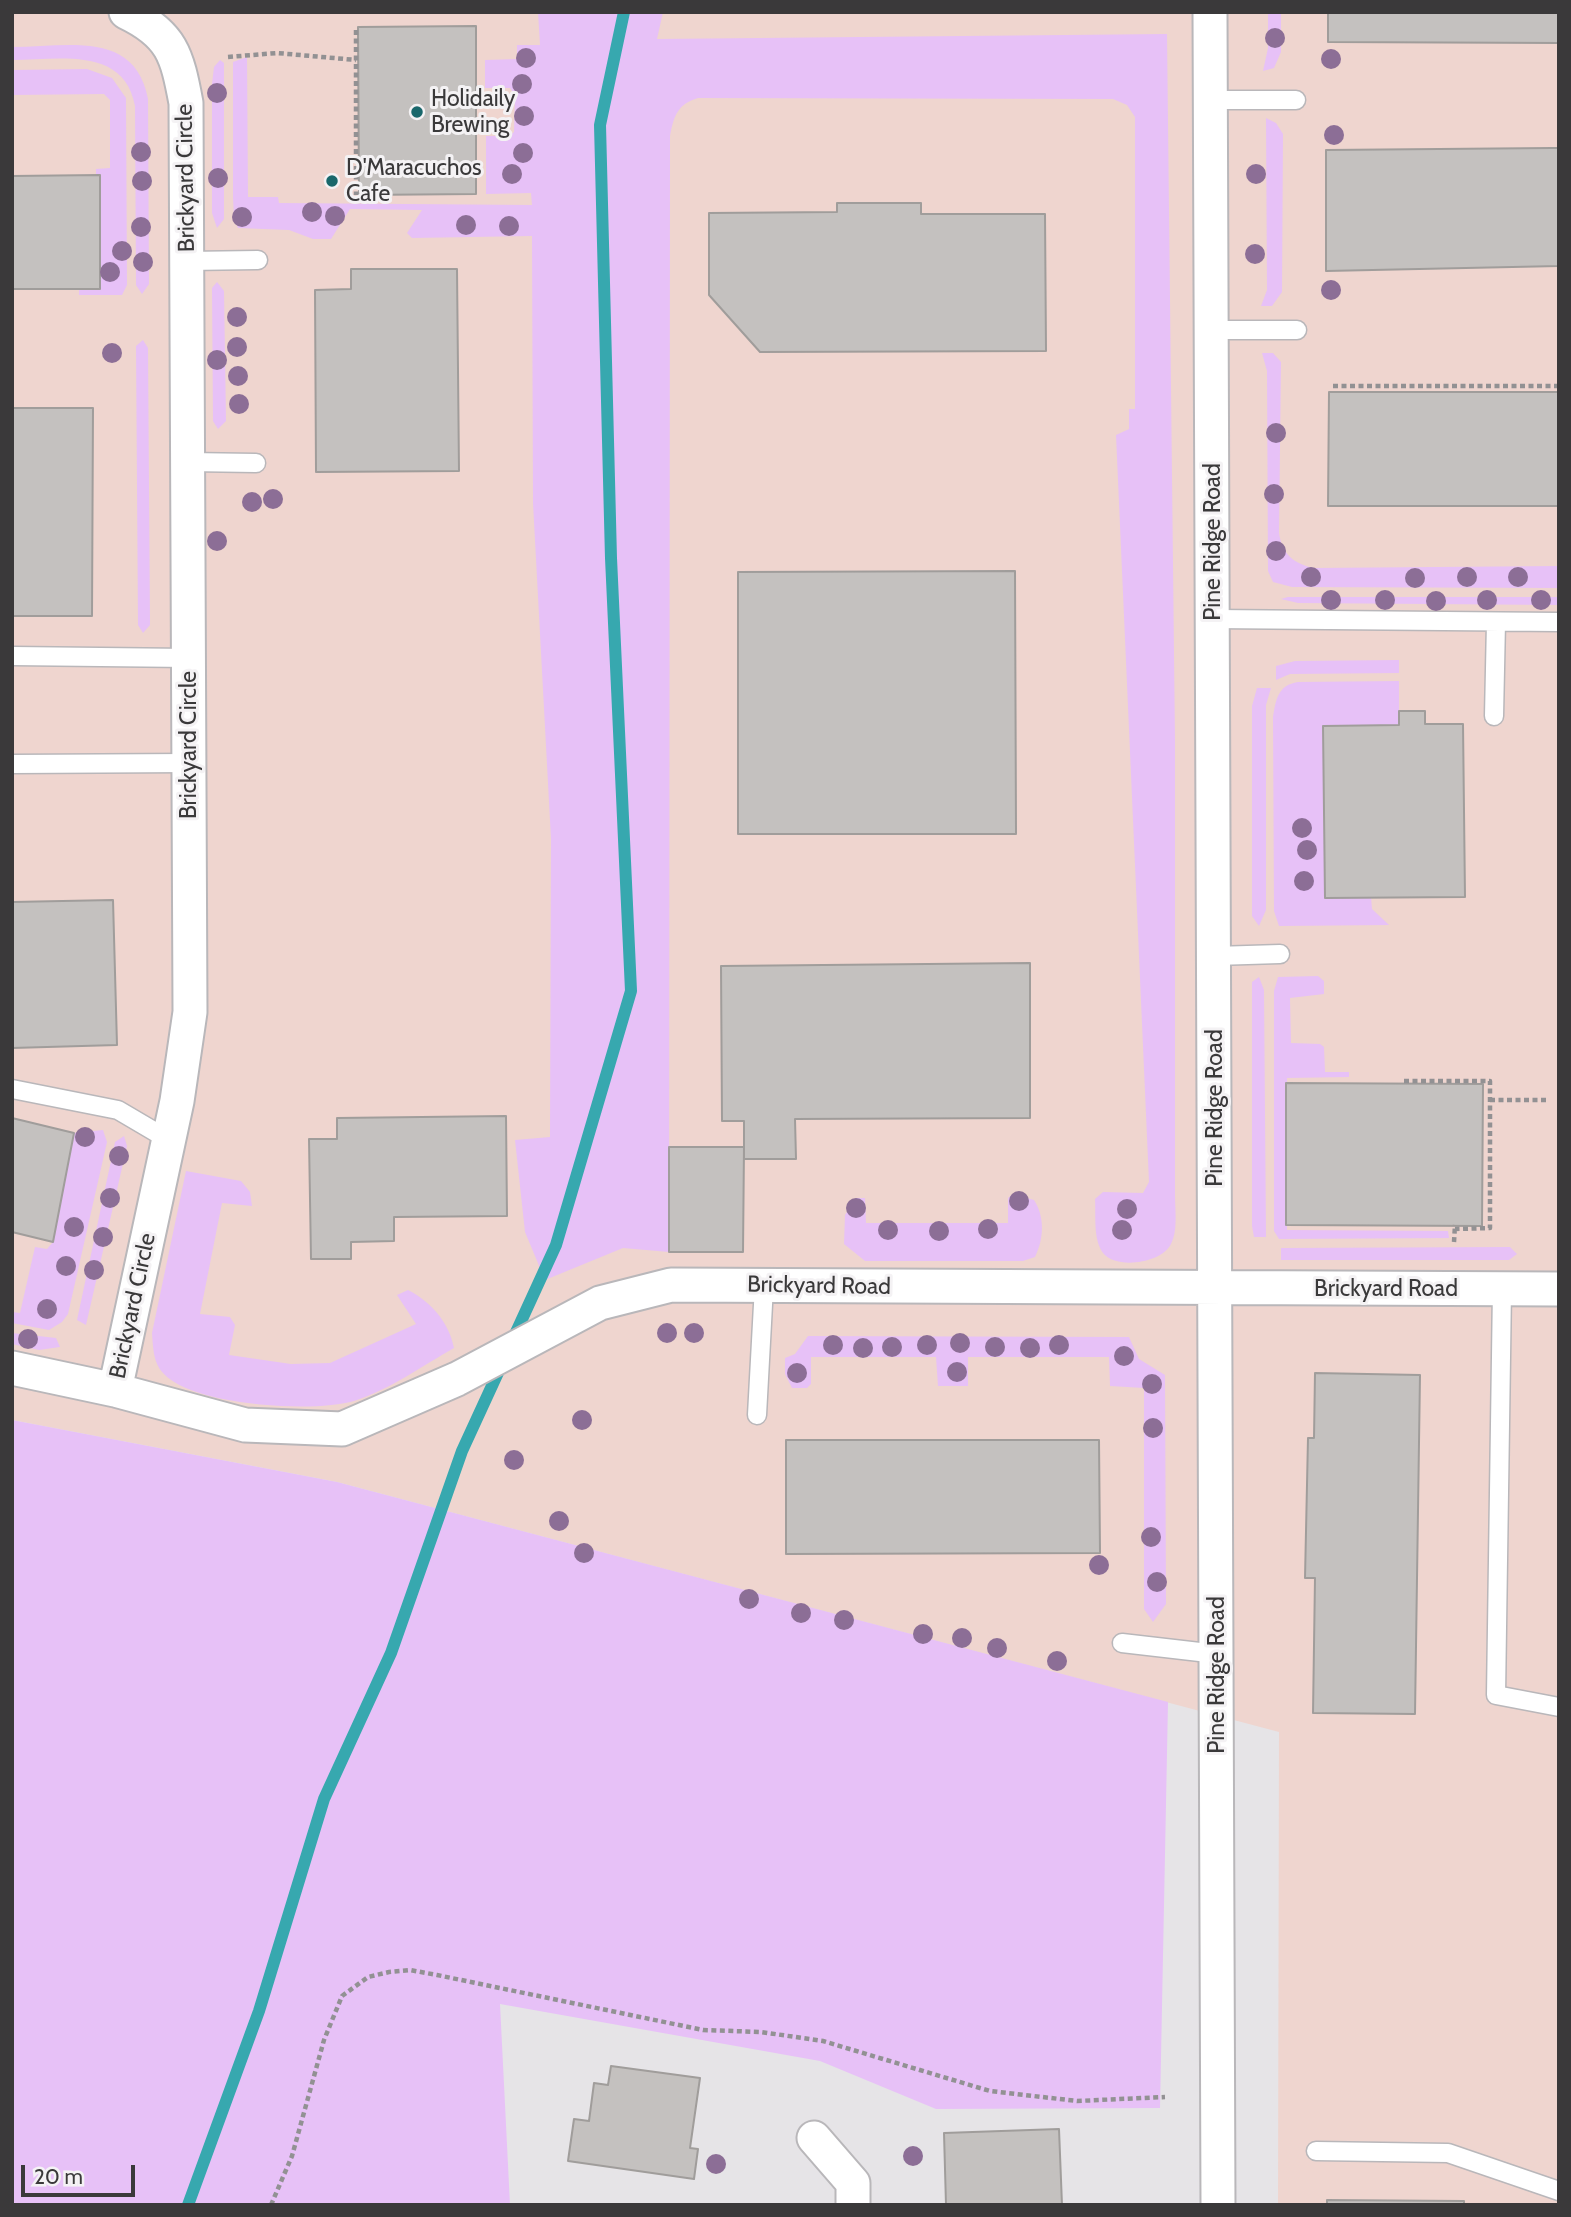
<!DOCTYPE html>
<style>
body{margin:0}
#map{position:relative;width:1571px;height:2217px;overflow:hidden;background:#e6e4e7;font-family:Cabin,sans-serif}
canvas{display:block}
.frame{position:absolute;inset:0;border:14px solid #3a393a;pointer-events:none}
.scale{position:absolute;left:21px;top:2165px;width:114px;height:32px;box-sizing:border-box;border:4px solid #3a393a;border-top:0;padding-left:9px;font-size:21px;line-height:24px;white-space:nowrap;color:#3a393a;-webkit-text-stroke:5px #f4f2f4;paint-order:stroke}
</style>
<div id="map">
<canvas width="1571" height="2217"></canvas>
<div class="frame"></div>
<div class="scale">20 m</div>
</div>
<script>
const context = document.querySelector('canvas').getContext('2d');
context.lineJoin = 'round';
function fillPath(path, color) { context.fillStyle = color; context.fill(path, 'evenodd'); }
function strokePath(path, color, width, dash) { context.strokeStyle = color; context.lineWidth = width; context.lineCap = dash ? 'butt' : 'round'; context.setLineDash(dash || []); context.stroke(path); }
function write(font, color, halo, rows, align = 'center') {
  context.font = font + ' Cabin,sans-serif'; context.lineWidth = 6; context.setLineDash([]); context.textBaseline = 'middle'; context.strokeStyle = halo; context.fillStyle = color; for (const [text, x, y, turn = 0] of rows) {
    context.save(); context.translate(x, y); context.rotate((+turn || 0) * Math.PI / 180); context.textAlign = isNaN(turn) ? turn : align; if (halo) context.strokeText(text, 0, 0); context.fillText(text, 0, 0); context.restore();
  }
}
fillPath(new Path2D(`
 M 12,12 L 1559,12 L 1559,2205 L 1278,2205 L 1279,1732 L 337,1482 L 12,1420 Z`), '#efd5cf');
fillPath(new Path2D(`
 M 538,12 L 663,12 L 657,39 L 1167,34 L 1175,741 L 1175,1195 C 1175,1210 1178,1231 1171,1244 C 1162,1263 1116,1270 1103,1253 C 1093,1239 1096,1216 1095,1199 L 1103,1192 L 1143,1193 L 1149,1182 L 1116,435 L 1129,429 L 1129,409 L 1135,409 L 1135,117 L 1127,105 L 1113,99 L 698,98 C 678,104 674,115 670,136 L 669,1252 L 623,1248 L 545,1280 L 525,1232 L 515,1140 L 550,1137 L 551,839 L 533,503 L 532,236 L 412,238 L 407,233 L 422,210 L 350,209 L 331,239 L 313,239 L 289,230 L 238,228 L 234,219 L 233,197 L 233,62 L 247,57 L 248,197 L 278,197 L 279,203 L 532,205 L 531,193 L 486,194 L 486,136 L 509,136 L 514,132 L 515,95 L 510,88 L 485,88 L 485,60 L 517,59 L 517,45 L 540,45 Z
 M 1268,12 L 1281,12 L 1281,52 L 1274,68 L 1263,71 L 1268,48 Z
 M 12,47 C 67,47 135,29 148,99 L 149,284 L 142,294 L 136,285 L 135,106 C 124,46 59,60 12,60 Z
 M 220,60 L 224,63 L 224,219 L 217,228 L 212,213 L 212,84 L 214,67 Z
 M 87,69 L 112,78 L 126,98 L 127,285 L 122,295 L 79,295 L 79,289 L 100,289 L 100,176 L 96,175 L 96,169 L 110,168 L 110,100 L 104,94 L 12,95 L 12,70 Z
 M 1266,118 L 1276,123 L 1283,134 L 1282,292 L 1272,306 L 1261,306 L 1267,290 Z
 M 217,282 L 224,291 L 226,421 L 218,429 L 213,421 L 212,288 Z
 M 143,340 L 148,348 L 150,625 L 143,633 L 138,625 L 136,346 Z
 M 1262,353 L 1273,353 L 1281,362 L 1279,533 C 1282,554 1294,564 1314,568 L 1559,566 L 1559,588 L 1292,587 L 1273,582 L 1268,571 L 1267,371 Z
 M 1288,597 L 1559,597 L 1559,605 L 1298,603 L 1281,599 Z
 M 1399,660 L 1399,673 L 1290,674 L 1276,680 L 1276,666 L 1295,661 Z
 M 1399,681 L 1399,725 L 1323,726 L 1325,898 L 1371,897 L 1372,909 L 1389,925 L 1279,926 L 1274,911 L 1273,717 C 1276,699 1278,685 1298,682 Z
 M 1257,688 L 1271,688 L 1266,705 L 1266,910 L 1259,926 L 1252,916 L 1252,706 Z
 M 1318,976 L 1324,981 L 1324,994 L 1290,998 L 1291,1043 L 1320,1044 L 1324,1047 L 1325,1072 L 1349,1072 L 1349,1077 L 1287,1078 L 1287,1230 L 1448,1231 L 1449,1238 L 1279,1239 L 1274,1231 L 1274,991 L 1278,977 Z
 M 1259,977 L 1264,990 L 1266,1237 L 1254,1237 L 1252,1226 L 1252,982 Z
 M 103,1130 L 107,1142 L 68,1314 L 62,1322 L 49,1330 L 12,1323 L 12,1312 L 20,1313 L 35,1247 L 47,1249 L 53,1242 L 74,1133 Z
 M 124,1136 L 127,1146 L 86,1325 L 77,1320 L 115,1142 Z
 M 186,1171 L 241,1181 L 250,1192 L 252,1206 L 222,1203 L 200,1314 L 230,1317 L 235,1325 L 229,1355 L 291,1364 L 330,1363 L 416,1324 L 397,1295 L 408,1290 C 431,1302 449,1322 454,1348 C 422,1366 389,1390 354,1401 C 314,1413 192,1406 163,1373 C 153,1363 153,1346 152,1333 Z
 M 1013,1194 L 1034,1200 C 1045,1217 1044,1239 1035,1257 L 1023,1261 L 865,1261 L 844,1244 L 845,1215 L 856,1198 L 865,1198 L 866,1223 L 1008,1223 L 1008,1198 Z
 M 1510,1247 L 1517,1254 L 1509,1260 L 1281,1260 L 1281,1248 Z
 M 12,1333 L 56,1338 L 60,1347 L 39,1350 L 12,1344 Z
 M 808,1336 L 1129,1337 L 1139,1359 L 1165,1375 L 1166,1604 L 1153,1622 L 1144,1609 L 1144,1388 L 1110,1386 L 1109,1357 L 968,1357 L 968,1386 L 938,1386 L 936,1357 L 811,1357 L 811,1384 L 807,1388 L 792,1388 L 785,1374 L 785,1358 L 795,1354 Z
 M 12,1420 L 337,1482 L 1168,1702 L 1160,2108 L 936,2109 L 820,2061 L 500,2004 L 510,2205 L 12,2205 Z`), '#e7c1f7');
strokePath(new Path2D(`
 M 512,1341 L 556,1245 L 631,991 L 611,558 L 600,125 L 624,12
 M 188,2205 L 259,2011 L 324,1799 L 391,1653 L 462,1451 L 502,1364`), '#37a8af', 12);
const building = new Path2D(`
 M 1328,12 L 1559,12 L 1559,43 L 1328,42 Z
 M 476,26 L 476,194 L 359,195 L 358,27 Z
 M 1552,148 L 1559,148 L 1559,266 L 1326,271 L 1326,150 Z
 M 100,175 L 100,289 L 12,289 L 12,176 Z
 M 837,203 L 921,203 L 921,214 L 1045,214 L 1046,351 L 760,352 L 709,295 L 709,213 L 837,212 Z
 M 351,269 L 457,269 L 459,471 L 316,472 L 315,290 L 351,289 Z
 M 1329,392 L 1559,392 L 1559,506 L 1328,506 Z
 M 12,408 L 93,408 L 92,616 L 12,616 Z
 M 1015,571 L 1016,834 L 738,834 L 738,572 Z
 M 1399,711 L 1425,711 L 1425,724 L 1463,724 L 1465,897 L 1325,898 L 1323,726 L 1399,725 Z
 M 113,900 L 117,1045 L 12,1048 L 12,902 Z
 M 1030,963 L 1030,1118 L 795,1119 L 796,1159 L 744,1159 L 744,1121 L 722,1121 L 721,966 Z
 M 1286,1083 L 1483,1084 L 1482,1226 L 1286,1225 Z
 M 506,1116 L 507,1216 L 394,1217 L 394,1241 L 351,1242 L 351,1259 L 311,1259 L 309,1139 L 337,1139 L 337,1118 Z
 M 12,1118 L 74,1133 L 53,1242 L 12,1232 Z
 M 669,1147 L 744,1147 L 743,1252 L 669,1252 Z
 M 1315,1373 L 1420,1375 L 1415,1714 L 1313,1713 L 1315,1578 L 1305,1578 L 1308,1438 L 1314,1438 Z
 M 786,1440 L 1099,1440 L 1100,1553 L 786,1554 Z
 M 611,2066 L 700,2078 L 690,2148 L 698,2149 L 694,2179 L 568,2161 L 574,2119 L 589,2121 L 594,2083 L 608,2085 Z
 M 1059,2129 L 1062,2205 L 946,2205 L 944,2133 Z
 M 1327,2200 L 1464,2201 L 1464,2205 L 1327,2205 Z`);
fillPath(building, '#c4c1bf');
strokePath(building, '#a09d9b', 2);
const lane = new Path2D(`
 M 1211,100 L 1296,100
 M 187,261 L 258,260
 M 1212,330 L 1297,330
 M 188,462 L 256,463
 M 1213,619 L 1559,622
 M 12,656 L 189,658
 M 1494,716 L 1496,622
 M 12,764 L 189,763
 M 1215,956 L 1280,954
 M 12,1089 L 118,1110 L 169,1140
 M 1502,1289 L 1496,1695 L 1559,1707
 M 757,1415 L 764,1286
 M 1122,1643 L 1217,1654
 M 1316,2151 L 1448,2153 L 1559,2191`);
const street = new Path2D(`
 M 1210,12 L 1218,2205
 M 12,1368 L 115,1390 L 245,1425 L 342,1429 L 457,1379 L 600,1303 L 671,1285 L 1559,1289
 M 115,1390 L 177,1101 L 190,1012 L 186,103 C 177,55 172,34 126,12
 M 814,2138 L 853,2183 L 853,2205`);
strokePath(lane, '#b9b7ba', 21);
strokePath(street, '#b9b7ba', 37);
strokePath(new Path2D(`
 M 356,30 L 356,195
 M 228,57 L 277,53 L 356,60
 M 1333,386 L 1559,386
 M 1404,1081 L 1490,1081 L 1490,1228 L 1455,1229
 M 1490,1100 L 1547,1100
 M 1454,1242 L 1455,1225
 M 271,2205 L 292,2156 L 324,2040 L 342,1996 L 368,1977 L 389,1972 L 410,1970 L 437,1975 L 703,2030 L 761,2032 L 823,2041 L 990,2091 L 1077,2101 L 1165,2097`), '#929193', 4.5, [5, 3.5]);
strokePath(lane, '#fff', 18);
strokePath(street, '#fff', 33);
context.fillStyle = '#8c6e96';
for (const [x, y] of [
 [1275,38],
 [526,58],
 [1331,59],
 [522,84],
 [217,93],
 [524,116],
 [1334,135],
 [141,152],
 [523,153],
 [512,174],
 [1256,174],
 [218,178],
 [142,181],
 [312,212],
 [335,216],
 [242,217],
 [466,225],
 [509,226],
 [141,227],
 [122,251],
 [1255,254],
 [143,262],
 [110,272],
 [1331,290],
 [237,317],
 [237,347],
 [112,353],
 [217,360],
 [238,376],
 [239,404],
 [1276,433],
 [1274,494],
 [273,499],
 [252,502],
 [217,541],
 [1276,551],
 [1311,577],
 [1467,577],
 [1518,577],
 [1415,578],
 [1331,600],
 [1385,600],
 [1487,600],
 [1541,600],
 [1436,601],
 [1302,828],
 [1307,850],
 [1304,881],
 [85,1137],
 [119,1156],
 [110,1198],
 [1019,1201],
 [856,1208],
 [1127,1209],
 [74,1227],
 [988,1229],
 [888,1230],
 [1122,1230],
 [939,1231],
 [103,1237],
 [66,1266],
 [94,1270],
 [47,1309],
 [667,1333],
 [694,1333],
 [28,1339],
 [960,1343],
 [833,1345],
 [927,1345],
 [1059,1345],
 [892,1347],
 [995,1347],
 [863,1348],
 [1030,1348],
 [1124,1356],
 [957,1372],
 [797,1373],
 [1152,1384],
 [582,1420],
 [1153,1428],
 [514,1460],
 [559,1521],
 [1151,1537],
 [584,1553],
 [1099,1565],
 [1157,1582],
 [749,1599],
 [801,1613],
 [844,1620],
 [923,1634],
 [962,1638],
 [997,1648],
 [1057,1661],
 [913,2156],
 [716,2164]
]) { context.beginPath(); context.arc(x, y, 10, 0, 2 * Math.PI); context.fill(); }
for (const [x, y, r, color] of [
 [417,112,7,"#19676b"],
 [332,181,7,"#19676b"]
]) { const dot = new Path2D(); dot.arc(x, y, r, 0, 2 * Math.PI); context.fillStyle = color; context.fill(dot); strokePath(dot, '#f4f2f4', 2.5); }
write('23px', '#3a393a', '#f4f2f4', [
 ["Holidaily",431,99],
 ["Brewing",431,125],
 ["D'Maracuchos",346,168],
 ["Cafe",346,194]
], 'left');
write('23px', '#3a393a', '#f4f2f4', [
 ["Brickyard Circle",186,178,-91],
 ["Pine Ridge Road",1213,542,-90],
 ["Brickyard Circle",189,745,-90],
 ["Pine Ridge Road",1215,1108,-90],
 ["Brickyard Road",819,1286,1],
 ["Brickyard Road",1386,1289],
 ["Brickyard Circle",133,1306,-78],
 ["Pine Ridge Road",1217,1675,-90]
]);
</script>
